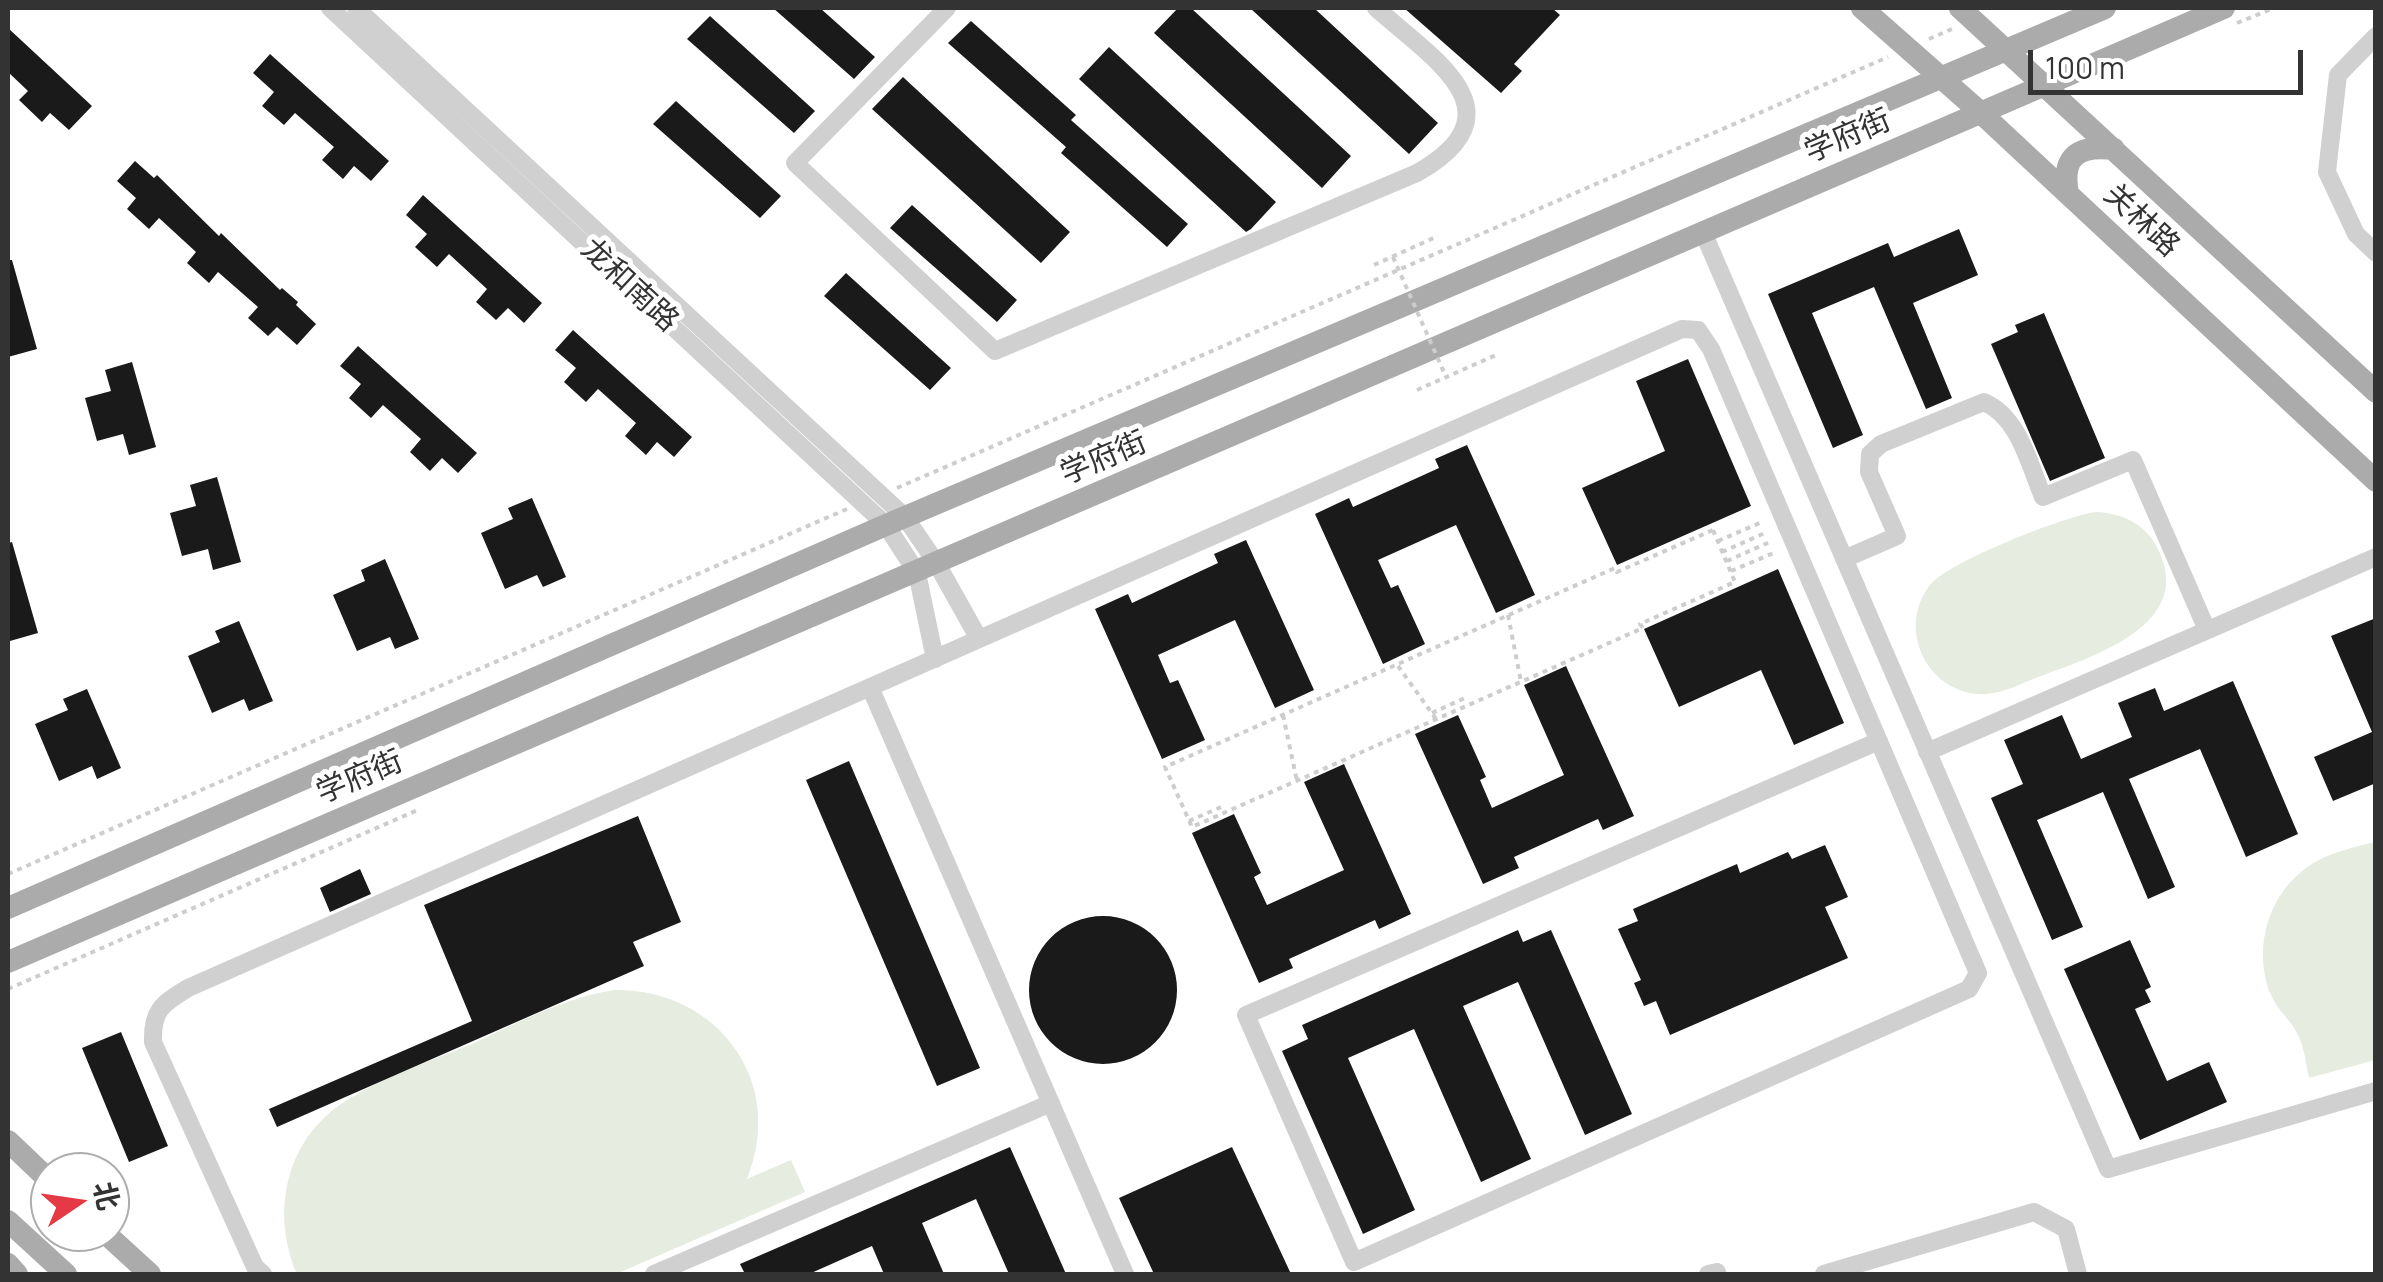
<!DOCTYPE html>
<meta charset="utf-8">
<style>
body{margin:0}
#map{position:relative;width:2383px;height:1282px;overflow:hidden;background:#fff;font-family:Manrope,"Noto Sans SC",sans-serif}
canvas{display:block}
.frame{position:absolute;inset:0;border:10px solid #333;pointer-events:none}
.north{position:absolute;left:30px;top:1152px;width:100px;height:100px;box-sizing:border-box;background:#fff;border:2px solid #adadad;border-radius:50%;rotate:77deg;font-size:28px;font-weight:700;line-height:40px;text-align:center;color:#333}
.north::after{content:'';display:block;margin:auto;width:35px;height:45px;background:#e63946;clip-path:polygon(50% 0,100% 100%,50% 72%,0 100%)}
.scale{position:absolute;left:2028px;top:50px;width:275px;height:45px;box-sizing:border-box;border:5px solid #333;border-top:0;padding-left:12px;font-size:30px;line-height:35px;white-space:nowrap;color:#333;-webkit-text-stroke:8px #fff;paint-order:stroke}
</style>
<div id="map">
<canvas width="2383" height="1282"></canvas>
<div class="frame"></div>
<div class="north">北</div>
<div class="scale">100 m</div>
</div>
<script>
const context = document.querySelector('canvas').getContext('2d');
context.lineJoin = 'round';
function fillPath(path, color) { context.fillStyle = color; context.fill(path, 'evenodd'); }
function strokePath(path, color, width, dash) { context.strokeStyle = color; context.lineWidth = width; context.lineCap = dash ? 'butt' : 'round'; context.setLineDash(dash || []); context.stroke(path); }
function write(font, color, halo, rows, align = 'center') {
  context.font = font + ' Manrope,"Noto Sans SC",sans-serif'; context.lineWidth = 10; context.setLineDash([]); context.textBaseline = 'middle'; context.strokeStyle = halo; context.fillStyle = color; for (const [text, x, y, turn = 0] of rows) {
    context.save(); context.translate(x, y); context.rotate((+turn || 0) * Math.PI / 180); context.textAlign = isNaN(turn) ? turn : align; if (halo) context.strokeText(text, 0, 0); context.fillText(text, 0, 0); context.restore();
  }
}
fillPath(new Path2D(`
 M 2096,512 C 2122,513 2146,524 2158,549 C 2199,632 2075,661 2021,684 C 2007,690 1993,695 1977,694 C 1925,689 1897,627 1930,585 C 1948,562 2065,516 2096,512 Z
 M 2375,842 L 2375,1060 L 2309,1078 C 2306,1064 2304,1045 2297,1033 C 2290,1019 2277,1010 2271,995 C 2251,946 2270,887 2317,861 C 2335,851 2356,847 2375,842 Z
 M 615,990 C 717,989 787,1081 747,1179 L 791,1160 L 805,1192 L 616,1274 L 297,1274 C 270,1211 286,1138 347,1100 C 385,1076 431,1061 472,1044 C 518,1023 565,997 615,990 Z`), '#e6ecdf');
fillPath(new Path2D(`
 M 773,8 L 820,8 L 875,57 L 854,79 Z
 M 1178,8 L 1191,8 L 1351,156 L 1322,188 L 1154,33 Z
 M 1250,8 L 1314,8 L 1438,123 L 1409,154 Z
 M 1404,8 L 1552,8 L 1560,15 L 1514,64 L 1522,71 L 1501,93 Z
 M 710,16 L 815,111 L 794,133 L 687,39 Z
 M 971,21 L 1076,115 L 1071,120 L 1188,224 L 1167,247 L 1061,153 L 1066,147 L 948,43 Z
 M 8,28 L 92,106 L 69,130 L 50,113 L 42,122 L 19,100 L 28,91 L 8,72 Z
 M 1109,47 L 1276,202 L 1251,229 L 1246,232 L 1079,79 Z
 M 270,54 L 389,161 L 371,181 L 354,166 L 343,179 L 322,160 L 334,147 L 295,113 L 284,125 L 262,106 L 274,92 L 253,73 Z
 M 903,77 L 1070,232 L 1041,263 L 872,109 Z
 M 676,101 L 781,196 L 760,218 L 653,124 Z
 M 135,161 L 154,178 L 157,175 L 219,236 L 221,233 L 280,290 L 282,288 L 298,302 L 296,305 L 316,324 L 297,345 L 277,327 L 268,336 L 248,318 L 258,307 L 218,272 L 209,283 L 187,263 L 196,252 L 159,218 L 149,229 L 127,209 L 136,198 L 117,181 Z
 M 423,195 L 542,303 L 524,323 L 508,308 L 496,320 L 476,302 L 487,289 L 449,254 L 437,267 L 415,247 L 427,234 L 406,215 Z
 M 912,205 L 1017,300 L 997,322 L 890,228 Z
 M 1959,229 L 1978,275 L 1913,303 L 1952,398 L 1926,409 L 1874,287 L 1812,313 L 1863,435 L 1833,448 L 1768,294 L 1888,243 L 1894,257 Z
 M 8,260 L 12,260 L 37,349 L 8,357 Z
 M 846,273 L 951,368 L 930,390 L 824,296 Z
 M 2044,313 L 2105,458 L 2050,481 L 1991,344 L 2018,332 L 2015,325 Z
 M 573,330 L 692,437 L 674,457 L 657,442 L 646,455 L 625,436 L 636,423 L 598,389 L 586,402 L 564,382 L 576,368 L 555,350 Z
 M 358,346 L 477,453 L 458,473 L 442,458 L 430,471 L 410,452 L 421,439 L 383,405 L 371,418 L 349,398 L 361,384 L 340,366 Z
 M 1688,359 L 1751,506 L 1617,565 L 1582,488 L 1665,451 L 1636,381 Z
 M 132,362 L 156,447 L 129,455 L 123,434 L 97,441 L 85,398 L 111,391 L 105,370 Z
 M 1467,445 L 1535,595 L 1496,613 L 1456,525 L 1378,560 L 1391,588 L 1398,585 L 1425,644 L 1383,664 L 1315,514 L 1349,498 L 1353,507 L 1439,468 L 1435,459 Z
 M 217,477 L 241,562 L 213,570 L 208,549 L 182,556 L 170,513 L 196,506 L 190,485 Z
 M 532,498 L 566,577 L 543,587 L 537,575 L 505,589 L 481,533 L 513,519 L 508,508 Z
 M 1246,540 L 1314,690 L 1275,708 L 1235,620 L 1158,655 L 1170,683 L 1178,680 L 1205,740 L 1162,759 L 1095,609 L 1128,594 L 1132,603 L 1218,563 L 1214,554 Z
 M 12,542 L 38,633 L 10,641 L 8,543 Z
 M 385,559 L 419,639 L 395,649 L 390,637 L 357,651 L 333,595 L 365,581 L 361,570 Z
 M 1778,569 L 1844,723 L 1794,745 L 1761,670 L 1679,707 L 1644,629 Z
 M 2376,618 L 2376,783 L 2333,801 L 2314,757 L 2372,732 L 2331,636 Z
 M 239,621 L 273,701 L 249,711 L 244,699 L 212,713 L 188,656 L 220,642 L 215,631 Z
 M 1566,666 L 1634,816 L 1603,830 L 1598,819 L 1514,857 L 1519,868 L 1483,884 L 1415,734 L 1458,715 L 1486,777 L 1480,780 L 1492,808 L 1564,775 L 1524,685 Z
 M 2233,681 L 2298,834 L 2246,857 L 2200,749 L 2129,779 L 2175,887 L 2148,899 L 2103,792 L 2037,820 L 2083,927 L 2052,940 L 1991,798 L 2023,784 L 2004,740 L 2062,715 L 2081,759 L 2132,737 L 2118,703 L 2155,688 L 2164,711 Z
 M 87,689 L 121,768 L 97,779 L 92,766 L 59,781 L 35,724 L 68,710 L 63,699 Z
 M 849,761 L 980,1068 L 937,1086 L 806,780 Z
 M 1344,764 L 1411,914 L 1379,929 L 1375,920 L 1289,959 L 1293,968 L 1259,983 L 1192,833 L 1234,814 L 1261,873 L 1254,877 L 1267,905 L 1344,870 L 1304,782 Z
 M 638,816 L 681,922 L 633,942 L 644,966 L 277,1127 L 269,1109 L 472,1021 L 424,905 Z
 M 1825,845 L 1848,897 L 1825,907 L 1848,958 L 1670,1035 L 1656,1001 L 1644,1006 L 1634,983 L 1641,980 L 1618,929 L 1638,921 L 1633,909 L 1737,864 L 1740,873 L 1788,852 L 1792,859 Z
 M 360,869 L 371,894 L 330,912 L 320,888 Z
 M1029 990a74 74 0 1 1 148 0a74 74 0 1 1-148 0Z
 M 1518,930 L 1523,942 L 1551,930 L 1632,1114 L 1585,1135 L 1518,982 L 1463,1006 L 1531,1159 L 1481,1182 L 1414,1029 L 1348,1058 L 1415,1210 L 1363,1234 L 1282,1051 L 1308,1039 L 1302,1025 Z
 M 2130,940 L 2151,987 L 2145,990 L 2151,1002 L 2135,1009 L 2167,1081 L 2209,1062 L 2227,1102 L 2140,1140 L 2064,969 Z
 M 121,1032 L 168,1146 L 129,1162 L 82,1048 Z
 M 1010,1147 L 1066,1274 L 1009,1274 L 976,1199 L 922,1223 L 944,1274 L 884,1274 L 872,1246 L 809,1274 L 745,1274 L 740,1264 Z
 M 1232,1147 L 1291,1274 L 1154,1274 L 1119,1198 Z`), '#1a1a1a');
strokePath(new Path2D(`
 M 2237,23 L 2274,8
 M 1929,39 L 1952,29
 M 1374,265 L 1438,236
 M 1417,390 L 1496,355
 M 897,488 L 1888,57
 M 1713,530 L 1735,582 L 1640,624 L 1643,628 L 1192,827 L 1165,767 L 1615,568 L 1617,572 Z
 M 1718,541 L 1762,522
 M 1722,552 L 1767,532
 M 1727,561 L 1772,541
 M 1731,571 L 1776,552
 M 1508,615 L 1521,682
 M 1398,666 L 1436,719
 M 1432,713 L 1467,697
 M 1283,715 L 1297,781
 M 1189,821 L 1221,807
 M 8,874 L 847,509
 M 8,989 L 420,809`), '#cdcdcd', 4, [5, 5]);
strokePath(new Path2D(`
 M 330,8 L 886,525 L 917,573 L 935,659
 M 356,8 L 905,517 L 937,564 L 979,639
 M 947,8 L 795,163 L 995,351 L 1417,173 C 1524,112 1433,59 1376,8
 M 2376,36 L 2338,75 L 2327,172 L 2356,234 L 2376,253
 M 1703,232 L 2108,1169 L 2376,1091
 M 1844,559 L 1897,536 L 1869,472 L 1870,454 L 1881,444 L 1984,402 C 2019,417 2029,464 2043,497 L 2133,460 L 2207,630
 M 870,687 L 1125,1274
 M 1927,752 L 2376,557
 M 263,1274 L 255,1267 L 153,1042 C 152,1010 162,1004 188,988 L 1682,329 L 1698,330 L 1711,349 L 1978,973 L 1969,989 L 1354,1262 L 1246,1015 L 1879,741
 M 654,1274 L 1051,1103
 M 1708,1274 L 1717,1272
 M 1824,1274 L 2034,1212 L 2066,1229 L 2078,1274`), '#d0d0d0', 18);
strokePath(new Path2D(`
 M 1862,8 L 1980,112 L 2376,481
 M 1960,8 L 2376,392
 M 2068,194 C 2061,156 2078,145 2114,149
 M 8,908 L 886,525 L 2105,8
 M 8,962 L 2224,8
 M 8,1141 L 50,1181
 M 8,1221 L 66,1274
 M 104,1232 L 150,1274
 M 8,1264 L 17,1274`), '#ababab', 22);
strokePath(new Path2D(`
 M 1393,257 L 1446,377`), '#cdcdcd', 4, [5, 5]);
write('30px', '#333', '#fff', [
 ["学府街",1848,137,-23],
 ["关林路",2141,221,43],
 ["龙和南路",629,286,43],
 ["学府街",1104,459,-23],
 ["学府街",360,778,-23]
]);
</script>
